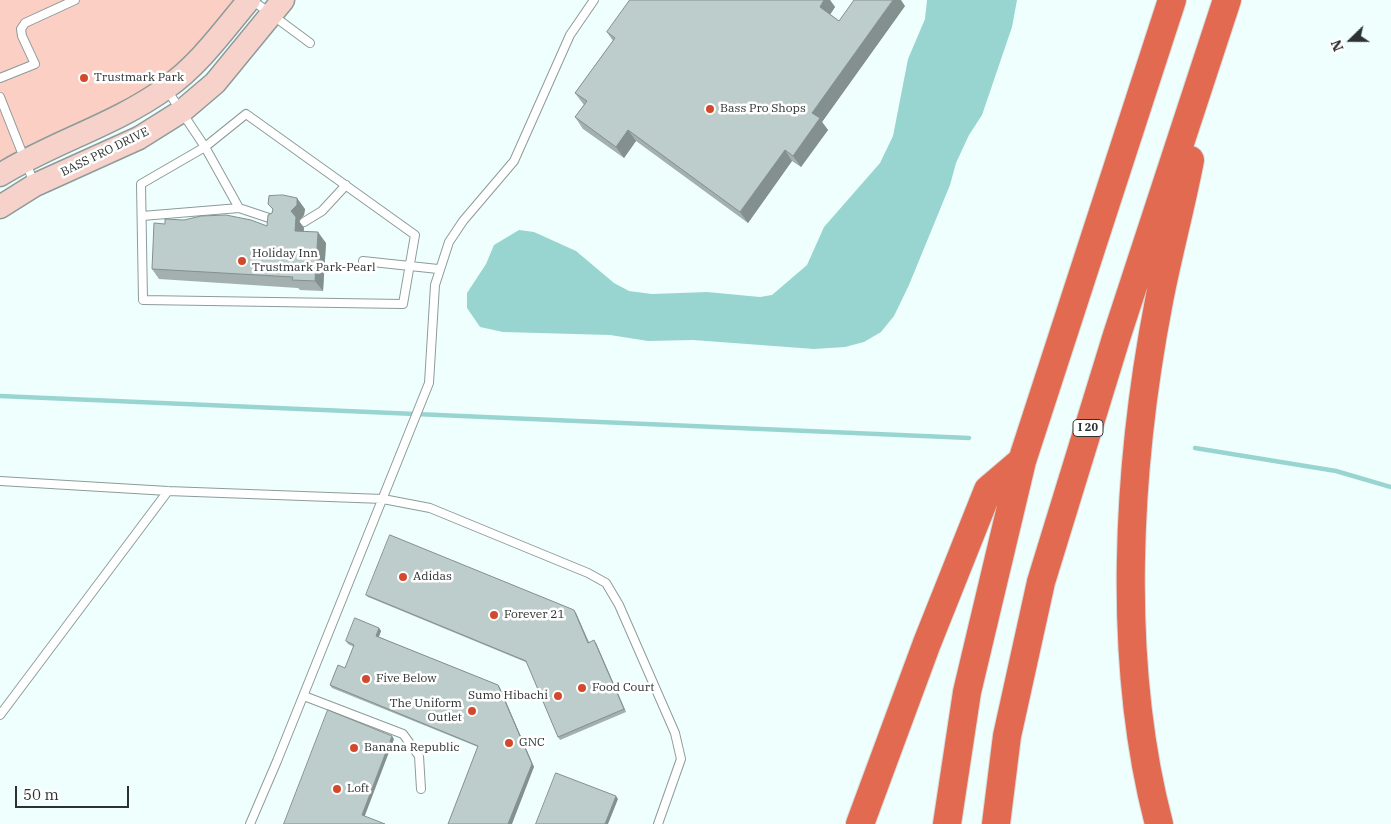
<!DOCTYPE html>
<style>
body{margin:0}
#map{position:relative;width:1391px;height:824px;overflow:hidden;background:#effffd;font-family:"IBM Plex Serif",serif}
canvas{display:block}
.north{position:absolute;left:1326px;top:15px;width:50px;height:50px;-webkit-text-stroke:4px #fff;paint-order:stroke;rotate:248deg;font-size:14px;font-weight:700;line-height:20px;text-align:center;color:#2c3231}
.north::after{content:'';display:block;margin:auto;width:18px;height:22px;background:#2c3231;clip-path:polygon(50% 0,100% 100%,50% 72%,0 100%)}
.scale{position:absolute;left:15px;top:786px;width:114px;height:22px;box-sizing:border-box;border:2px solid #2c3231;border-top:0;padding-left:6px;font-size:15px;line-height:18px;white-space:nowrap;color:#2c3231;-webkit-text-stroke:4px #fff;paint-order:stroke}
</style>
<div id="map">
<canvas width="1391" height="824"></canvas>
<div class="north">N</div>
<div class="scale">50 m</div>
</div>
<script>
const context = document.querySelector('canvas').getContext('2d');
context.lineJoin = 'round';
function fillPath(path, color) { context.fillStyle = color; context.fill(path, 'evenodd'); }
function strokePath(path, color, width, dash) { context.strokeStyle = color; context.lineWidth = width; context.lineCap = dash ? 'butt' : 'round'; context.setLineDash(dash || []); context.stroke(path); }
function write(font, color, halo, rows, align = 'center') {
  context.font = font + ' "IBM Plex Serif",serif'; context.lineWidth = 5; context.setLineDash([]); context.textBaseline = 'middle'; context.strokeStyle = halo; context.fillStyle = color; for (const [text, x, y, turn = 0] of rows) {
    context.save(); context.translate(x, y); context.rotate((+turn || 0) * Math.PI / 180); context.textAlign = isNaN(turn) ? turn : align; if (halo) context.strokeText(text, 0, 0); context.fillText(text, 0, 0); context.restore();
  }
}
fillPath(new Path2D(`
 M 0,0 L 238,0 L 217,30 L 149,93 L 0,166 Z`), '#fbcfc4');
fillPath(new Path2D(`
 M 927,0 L 1017,0 L 1012,27 L 982,115 L 969,135 L 956,163 L 950,185 L 909,285 L 894,316 L 881,332 L 864,342 L 845,347 L 814,349 L 693,340 L 648,341 L 610,335 L 503,332 L 480,327 L 467,308 L 467,293 L 486,264 L 494,245 L 519,230 L 534,232 L 576,251 L 614,283 L 629,291 L 652,294 L 707,292 L 760,297 L 772,295 L 807,265 L 824,227 L 880,163 L 893,136 L 908,59 L 925,19 Z`), '#99d5d0');
strokePath(new Path2D(`
 M 0,396 L 969,438
 M 1195,448 L 1336,471 L 1391,487`), '#99d5d0', 4.5);
const lane = new Path2D(`
 M 252,0 L 310,43
 M 0,78 L 35,64 L 22,36 L 21,29 L 25,23 L 75,0
 M 167,90 L 205,147 L 239,208
 M 0,97 L 34,183
 M 246,114 L 415,235 L 403,304 L 143,300 L 141,184 L 205,147 Z
 M 142,216 L 239,208 L 275,220
 M 304,222 L 322,211 L 346,185
 M 363,261 L 438,269
 M 0,481 L 168,491 L 383,499 L 430,508 L 588,573 L 606,583 L 619,605 L 675,733 L 681,759 L 658,824
 M 304,696 L 403,734 L 419,756 L 421,789
 M 0,715 L 168,491
 M 250,824 L 277,761 L 429,383 L 435,285 L 449,242 L 463,221 L 514,161 L 570,35 L 594,0`);
const secondary = new Path2D(`
 M 0,175 C 53,142 115,125 166,88 C 199,65 223,31 249,0
 M 0,207 L 35,185 L 139,138 L 182,111 L 215,83 L 283,0`);
const highway = new Path2D(`
 M 860,824 L 927,643 L 988,490 L 1022,461
 M 947,824 L 967,692 L 1022,461 L 1172,0
 M 996,824 L 1007,736 L 1041,582 L 1117,335 L 1227,0
 M 1159,824 C 1116,660 1127,466 1159,301 C 1168,254 1181,207 1190,160`);
strokePath(lane, '#8d9b9a', 10);
strokePath(secondary, '#8d9b9a', 25);
strokePath(highway, '#d9dada', 30);
strokePath(lane, '#fff', 8);
strokePath(secondary, '#f6d2ca', 22);
strokePath(highway, '#e16a50', 28);
fillPath(new Path2D(`
 M 630,0 L 830,0 L 835,7 L 830,14 L 839,21 L 905,6 L 822,122 L 828,130 L 801,167 L 792,161 L 748,223 L 636,141 L 624,158 L 583,129 L 575,117 L 584,105 L 575,93 L 613,41 L 607,32 Z
 M 268,204 L 305,209 L 304,215 L 299,221 L 304,228 L 303,231 L 326,243 L 323,291 L 300,290 L 298,288 L 159,279 L 152,269 L 267,226 L 273,210 Z
 M 366,595 L 576,613 L 589,642 L 596,643 L 626,712 L 560,740 L 558,737 L 528,663 L 368,597 Z
 M 379,628 L 381,631 L 379,637 L 498,685 L 500,688 L 534,767 L 478,747 L 332,688 L 330,685 L 345,668 L 354,647 L 348,644 L 346,641 Z`), '#a3b0af');
fillPath(new Path2D(`
 M 824,0 L 830,0 L 835,7 L 828,18 L 820,7 Z
 M 893,0 L 901,0 L 905,6 L 822,122 L 828,130 L 801,167 L 793,156 L 812,113 Z
 M 628,130 L 636,141 L 624,158 L 616,147 Z
 M 785,150 L 792,161 L 748,223 L 740,212 Z
 M 297,198 L 305,209 L 304,215 L 299,221 L 304,228 L 303,241 L 295,231 L 291,211 Z
 M 318,232 L 326,243 L 323,291 L 315,281 Z
 M 574,610 L 576,613 L 590,646 L 588,643 Z
 M 379,628 L 381,631 L 378,638 L 376,636 Z
 M 594,640 L 596,643 L 626,712 L 624,709 Z
 M 498,685 L 500,688 L 534,767 L 512,824 L 508,824 Z
 M 392,736 L 394,739 L 364,818 L 362,815 Z
 M 616,796 L 618,799 L 608,824 L 605,824 Z`), '#84908e');
const building = new Path2D(`
 M 630,0 L 824,0 L 820,7 L 839,21 L 854,0 L 893,0 L 812,113 L 820,118 L 793,156 L 785,150 L 740,212 L 628,130 L 616,147 L 575,117 L 587,101 L 575,93 L 615,38 L 607,32 Z
 M 283,195 L 297,198 L 297,205 L 291,211 L 296,217 L 295,231 L 318,232 L 315,281 L 292,280 L 293,277 L 152,269 L 154,223 L 165,224 L 165,219 L 184,220 L 201,216 L 226,215 L 251,220 L 267,226 L 268,215 L 272,213 L 273,209 L 268,204 L 269,196 Z
 M 390,535 L 574,610 L 588,643 L 594,640 L 624,709 L 558,737 L 526,661 L 366,595 Z
 M 355,618 L 379,628 L 376,636 L 498,685 L 532,764 L 508,824 L 448,824 L 478,746 L 330,685 L 338,665 L 345,668 L 354,645 L 346,641 Z
 M 328,710 L 392,736 L 362,815 L 385,824 L 284,824 Z
 M 556,773 L 616,796 L 605,824 L 536,824 Z`);
fillPath(building, '#bdcdcb');
strokePath(building, '#84908e', 1);
for (const [x, y, r, color] of [
 [84,78,5,"#d4492d"],
 [710,109,5,"#d4492d"],
 [242,261,5,"#d4492d"],
 [403,577,5,"#d4492d"],
 [494,615,5,"#d4492d"],
 [366,679,5,"#d4492d"],
 [582,688,5,"#d4492d"],
 [558,696,5,"#d4492d"],
 [472,711,5,"#d4492d"],
 [509,743,5,"#d4492d"],
 [354,748,5,"#d4492d"],
 [337,789,5,"#d4492d"]
]) { const dot = new Path2D(); dot.arc(x, y, r, 0, 2 * Math.PI); context.fillStyle = color; context.fill(dot); strokePath(dot, '#fff', 2); }
for (const [x, y, w] of [
 [1088,428,30]
]) { const box = new Path2D(); box.roundRect(x - w / 2, y - 8.5, w, 17, 4); context.fillStyle = '#fff'; context.fill(box); strokePath(box, '#2c3231', 1); }
write('bold 11px', '#2c3231', null, [
 ["I 20",1088,428]
]);
write('12px', '#2c3231', '#fff', [
 ["Trustmark Park",94,78],
 ["Bass Pro Shops",720,109],
 ["Holiday Inn",252,254],
 ["Trustmark Park-Pearl",252,268],
 ["Adidas",413,577],
 ["Forever 21",504,615],
 ["Five Below",376,679],
 ["Food Court",592,688],
 ["Sumo Hibachi",548,696,"right"],
 ["The Uniform",462,704,"right"],
 ["Outlet",462,718,"right"],
 ["GNC",519,743],
 ["Banana Republic",364,748],
 ["Loft",347,789]
], 'left');
write('12px', '#2c3231', '#fff', [
 ["BASS PRO DRIVE",105,152,-26]
]);
</script>
